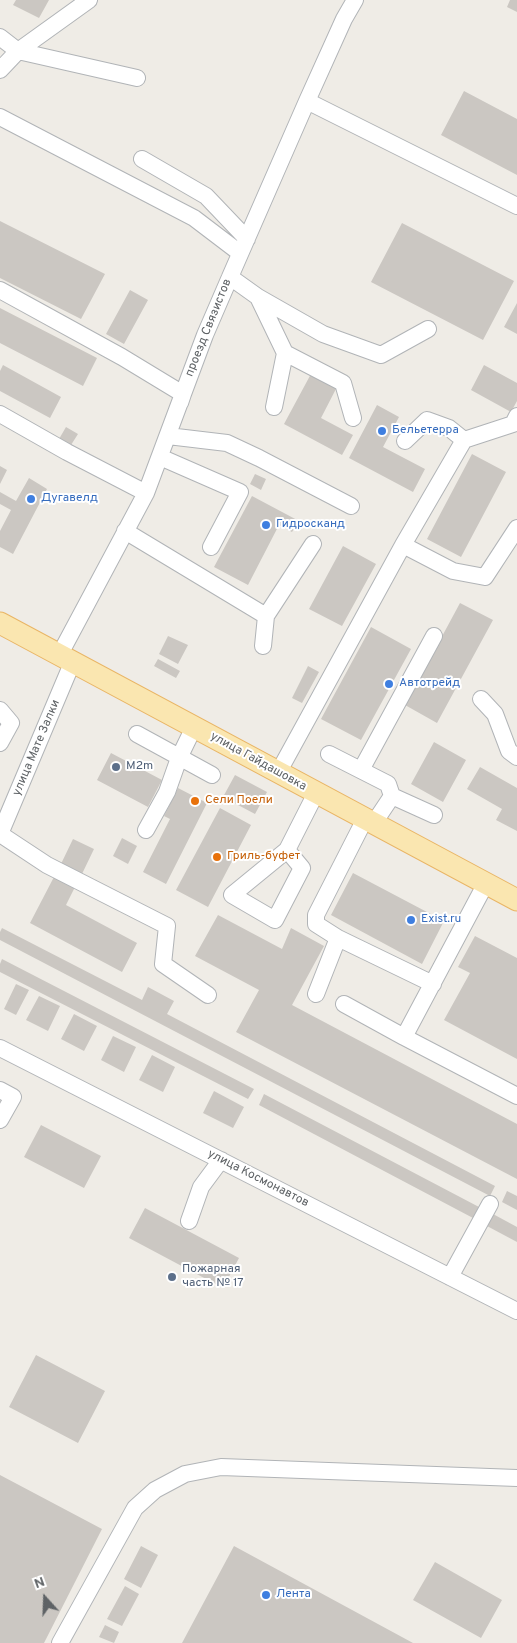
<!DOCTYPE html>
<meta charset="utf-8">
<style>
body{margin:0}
#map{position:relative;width:517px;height:1643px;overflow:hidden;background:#efece6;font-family:Overpass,sans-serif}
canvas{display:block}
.north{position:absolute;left:20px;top:1573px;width:50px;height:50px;-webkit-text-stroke:4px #fff;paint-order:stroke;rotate:340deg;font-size:14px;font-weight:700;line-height:20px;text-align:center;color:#5e6265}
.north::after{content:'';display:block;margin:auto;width:18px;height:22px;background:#5e6265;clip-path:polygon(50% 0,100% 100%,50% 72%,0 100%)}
</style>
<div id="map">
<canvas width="517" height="1643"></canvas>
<div class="north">N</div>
</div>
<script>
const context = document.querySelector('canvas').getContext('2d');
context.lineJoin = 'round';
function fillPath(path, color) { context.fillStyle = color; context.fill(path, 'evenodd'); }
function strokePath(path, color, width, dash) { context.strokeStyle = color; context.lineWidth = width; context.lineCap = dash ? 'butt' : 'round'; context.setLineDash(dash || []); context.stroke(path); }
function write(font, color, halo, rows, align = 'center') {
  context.font = font + ' Overpass,sans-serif'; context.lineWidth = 4; context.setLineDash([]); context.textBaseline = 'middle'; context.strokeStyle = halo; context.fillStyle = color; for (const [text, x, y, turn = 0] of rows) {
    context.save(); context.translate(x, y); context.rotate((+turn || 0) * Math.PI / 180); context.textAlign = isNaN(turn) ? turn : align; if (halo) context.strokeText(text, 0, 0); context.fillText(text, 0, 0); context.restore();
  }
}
fillPath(new Path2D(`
 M 16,0 L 49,0 L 39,18 L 13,5 Z
 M 510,0 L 517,0 L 517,12 L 507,7 Z
 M 464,91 L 517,119 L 517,175 L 441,135 Z
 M 0,221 L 105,274 L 81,319 L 0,278 Z
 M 402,223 L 514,281 L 483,340 L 371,282 Z
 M 130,290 L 148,300 L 124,344 L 106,334 Z
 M 517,303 L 517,334 L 504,327 Z
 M 0,308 L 97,358 L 83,386 L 0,343 Z
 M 3,365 L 61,397 L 50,418 L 0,391 L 0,371 Z
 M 484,365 L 517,383 L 517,401 L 511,412 L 471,390 Z
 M 312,372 L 338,385 L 321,418 L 353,435 L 342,455 L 284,424 Z
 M 377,405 L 399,417 L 383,447 L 425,469 L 413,492 L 349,458 Z
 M 66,427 L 78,434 L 71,445 L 59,439 Z
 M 472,454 L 506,472 L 461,557 L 427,539 Z
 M 0,466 L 7,470 L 0,484 Z
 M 255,474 L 266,479 L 261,490 L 250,484 Z
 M 29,478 L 47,489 L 13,554 L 0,547 L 0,531 L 11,510 L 0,504 L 0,492 L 16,501 Z
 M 252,496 L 299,521 L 292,532 L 279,525 L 248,585 L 214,567 Z
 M 343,546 L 376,564 L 342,626 L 309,609 Z
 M 460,603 L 493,620 L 437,723 L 405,705 Z
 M 371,627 L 411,649 L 361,740 L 321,719 Z
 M 168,636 L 188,645 L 178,664 L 159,654 Z
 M 158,659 L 180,671 L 176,678 L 154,666 Z
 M 308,666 L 319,672 L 302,703 L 292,698 Z
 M 434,742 L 466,760 L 443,802 L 411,784 Z
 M 111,753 L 162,780 L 148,807 L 97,780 Z
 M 480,767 L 517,788 L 517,831 L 496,820 L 502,809 L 467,789 Z
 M 235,775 L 267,792 L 255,814 L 223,797 Z
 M 178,788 L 207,803 L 166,884 L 143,872 L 170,819 L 164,816 Z
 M 220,808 L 251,825 L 208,907 L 176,890 Z
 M 122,838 L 137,846 L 128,864 L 113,856 Z
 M 73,839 L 94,849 L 81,876 L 60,866 Z
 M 353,873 L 444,921 L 422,964 L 331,915 Z
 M 55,875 L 76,885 L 66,905 L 137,943 L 122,972 L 30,923 Z
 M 218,915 L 282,949 L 291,928 L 324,946 L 292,1005 L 517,1124 L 517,1179 L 236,1032 L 259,990 L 195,956 Z
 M 2,928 L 142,1000 L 148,987 L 174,1001 L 167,1014 L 495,1186 L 490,1196 L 0,940 L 0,932 Z
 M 475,936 L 517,958 L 517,1059 L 444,1020 L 470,973 L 458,967 Z
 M 2,959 L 254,1089 L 248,1099 L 0,972 L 0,964 Z
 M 16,984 L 29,990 L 16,1015 L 4,1009 Z
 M 39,996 L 60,1006 L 48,1031 L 26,1020 Z
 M 74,1014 L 97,1026 L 84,1051 L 61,1039 Z
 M 113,1036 L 136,1047 L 124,1072 L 101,1060 Z
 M 152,1055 L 175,1067 L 163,1092 L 139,1080 Z
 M 214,1091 L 244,1107 L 233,1128 L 203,1113 Z
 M 264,1094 L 479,1207 L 473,1218 L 259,1105 Z
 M 41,1125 L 101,1156 L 84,1188 L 24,1157 Z
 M 507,1191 L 517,1196 L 517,1210 L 502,1202 Z
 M 145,1208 L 239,1258 L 223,1288 L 129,1238 Z
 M 493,1214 L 517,1227 L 517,1242 L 487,1226 Z
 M 36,1355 L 105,1391 L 78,1443 L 9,1407 Z
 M 0,1475 L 102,1529 L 44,1643 L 0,1643 Z
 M 141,1546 L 158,1555 L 141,1588 L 124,1579 Z
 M 234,1546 L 413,1643 L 182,1643 Z
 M 435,1562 L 502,1600 L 481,1638 L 413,1600 Z
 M 125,1586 L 139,1594 L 122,1626 L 107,1619 Z
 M 105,1625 L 119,1632 L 114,1643 L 99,1637 Z`), '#cbc7c2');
const minor = new Path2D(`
 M 0,37 L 18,51 L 137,78
 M 0,70 L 18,51 L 89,0
 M 307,101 L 517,206
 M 0,117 L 194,218 L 240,253
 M 142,159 L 206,196 L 247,239
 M 230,277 L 258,297 L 323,334 L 381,355 L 428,329
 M 0,290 L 122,357 L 183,394 L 180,403
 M 258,297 L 285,353 L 274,407
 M 285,353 L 343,383 L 353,418
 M 0,414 L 67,452 L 146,493
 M 171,426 L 168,436 L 227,443 L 259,458 L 351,506
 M 405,441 L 427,420 L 449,428 L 464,440
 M 160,457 L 240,492 L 211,547
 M 125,531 L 266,616 L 263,646
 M 403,545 L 453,571 L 485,577 L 517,528
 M 266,616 L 313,544
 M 60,654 L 146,493 L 205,335 L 230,277 L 307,101 L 344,19 L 355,0
 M 481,699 L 495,714 L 509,751 L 517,757
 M 0,710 L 11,723 L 0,743
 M 137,734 L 212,775
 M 329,754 L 388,784 L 392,796
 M 361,770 L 434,636
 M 278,773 L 403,545 L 464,440 L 513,424 L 517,416
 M 365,819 L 316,915 L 316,924 L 338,938 L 433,984
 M 374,823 L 392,796 L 434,815
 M 146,830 L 167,792 L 179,758 L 194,727
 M 0,834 L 47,865 L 167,926 L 163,964 L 208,995
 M 0,834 L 73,661
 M 287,850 L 302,868 L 275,920 L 232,895 L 287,850 L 316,793
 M 486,883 L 404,1037 L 517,1096
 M 316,994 L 338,938
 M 344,1004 L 404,1037
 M 0,1048 L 517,1311
 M 0,1090 L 13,1097 L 0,1120
 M 189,1221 L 201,1187 L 221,1160
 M 450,1277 L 490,1204
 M 60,1643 L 135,1508 L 155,1490 L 185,1474 L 221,1467 L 517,1478`);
const major = new Path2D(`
 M 0,623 L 517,900`);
strokePath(minor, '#b1b4b7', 18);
strokePath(major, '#e9b565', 23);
strokePath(minor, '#fff', 16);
strokePath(major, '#fae6b0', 21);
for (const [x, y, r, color] of [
 [382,431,5,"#3f7fe0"],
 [31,499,5,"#3f7fe0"],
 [266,525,5,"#3f7fe0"],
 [389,684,5,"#3f7fe0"],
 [116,767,5,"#5c6f8a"],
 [195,801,5,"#e8710a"],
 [217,857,5,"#e8710a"],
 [411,920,5,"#3f7fe0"],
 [172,1277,5,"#5c6f8a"],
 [266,1595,5,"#3f7fe0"]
]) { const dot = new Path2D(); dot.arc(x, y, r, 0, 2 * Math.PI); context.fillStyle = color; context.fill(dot); strokePath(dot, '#fff', 2); }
write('12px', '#5e6265', '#fff', [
 ["проезд Связистов",209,328,-68],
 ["улица Мате Залки",37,748,-67],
 ["улица Гайдашовка",258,762,29],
 ["улица Космонавтов",258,1179,27]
]);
write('12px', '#366cbe', '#fff', [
 ["Бельетерра",392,431],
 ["Дугавелд",41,499],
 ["Гидросканд",276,525],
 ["Автотрейд",399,684],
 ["Exist.ru",421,920],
 ["Лента",276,1595]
], 'left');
write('12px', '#4e5e75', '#fff', [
 ["М2m",126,767],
 ["Пожарная",182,1270],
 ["часть № 17",182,1284]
], 'left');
write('12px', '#c56008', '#fff', [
 ["Сели Поели",205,801],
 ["Гриль-буфет",227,857]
], 'left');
</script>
